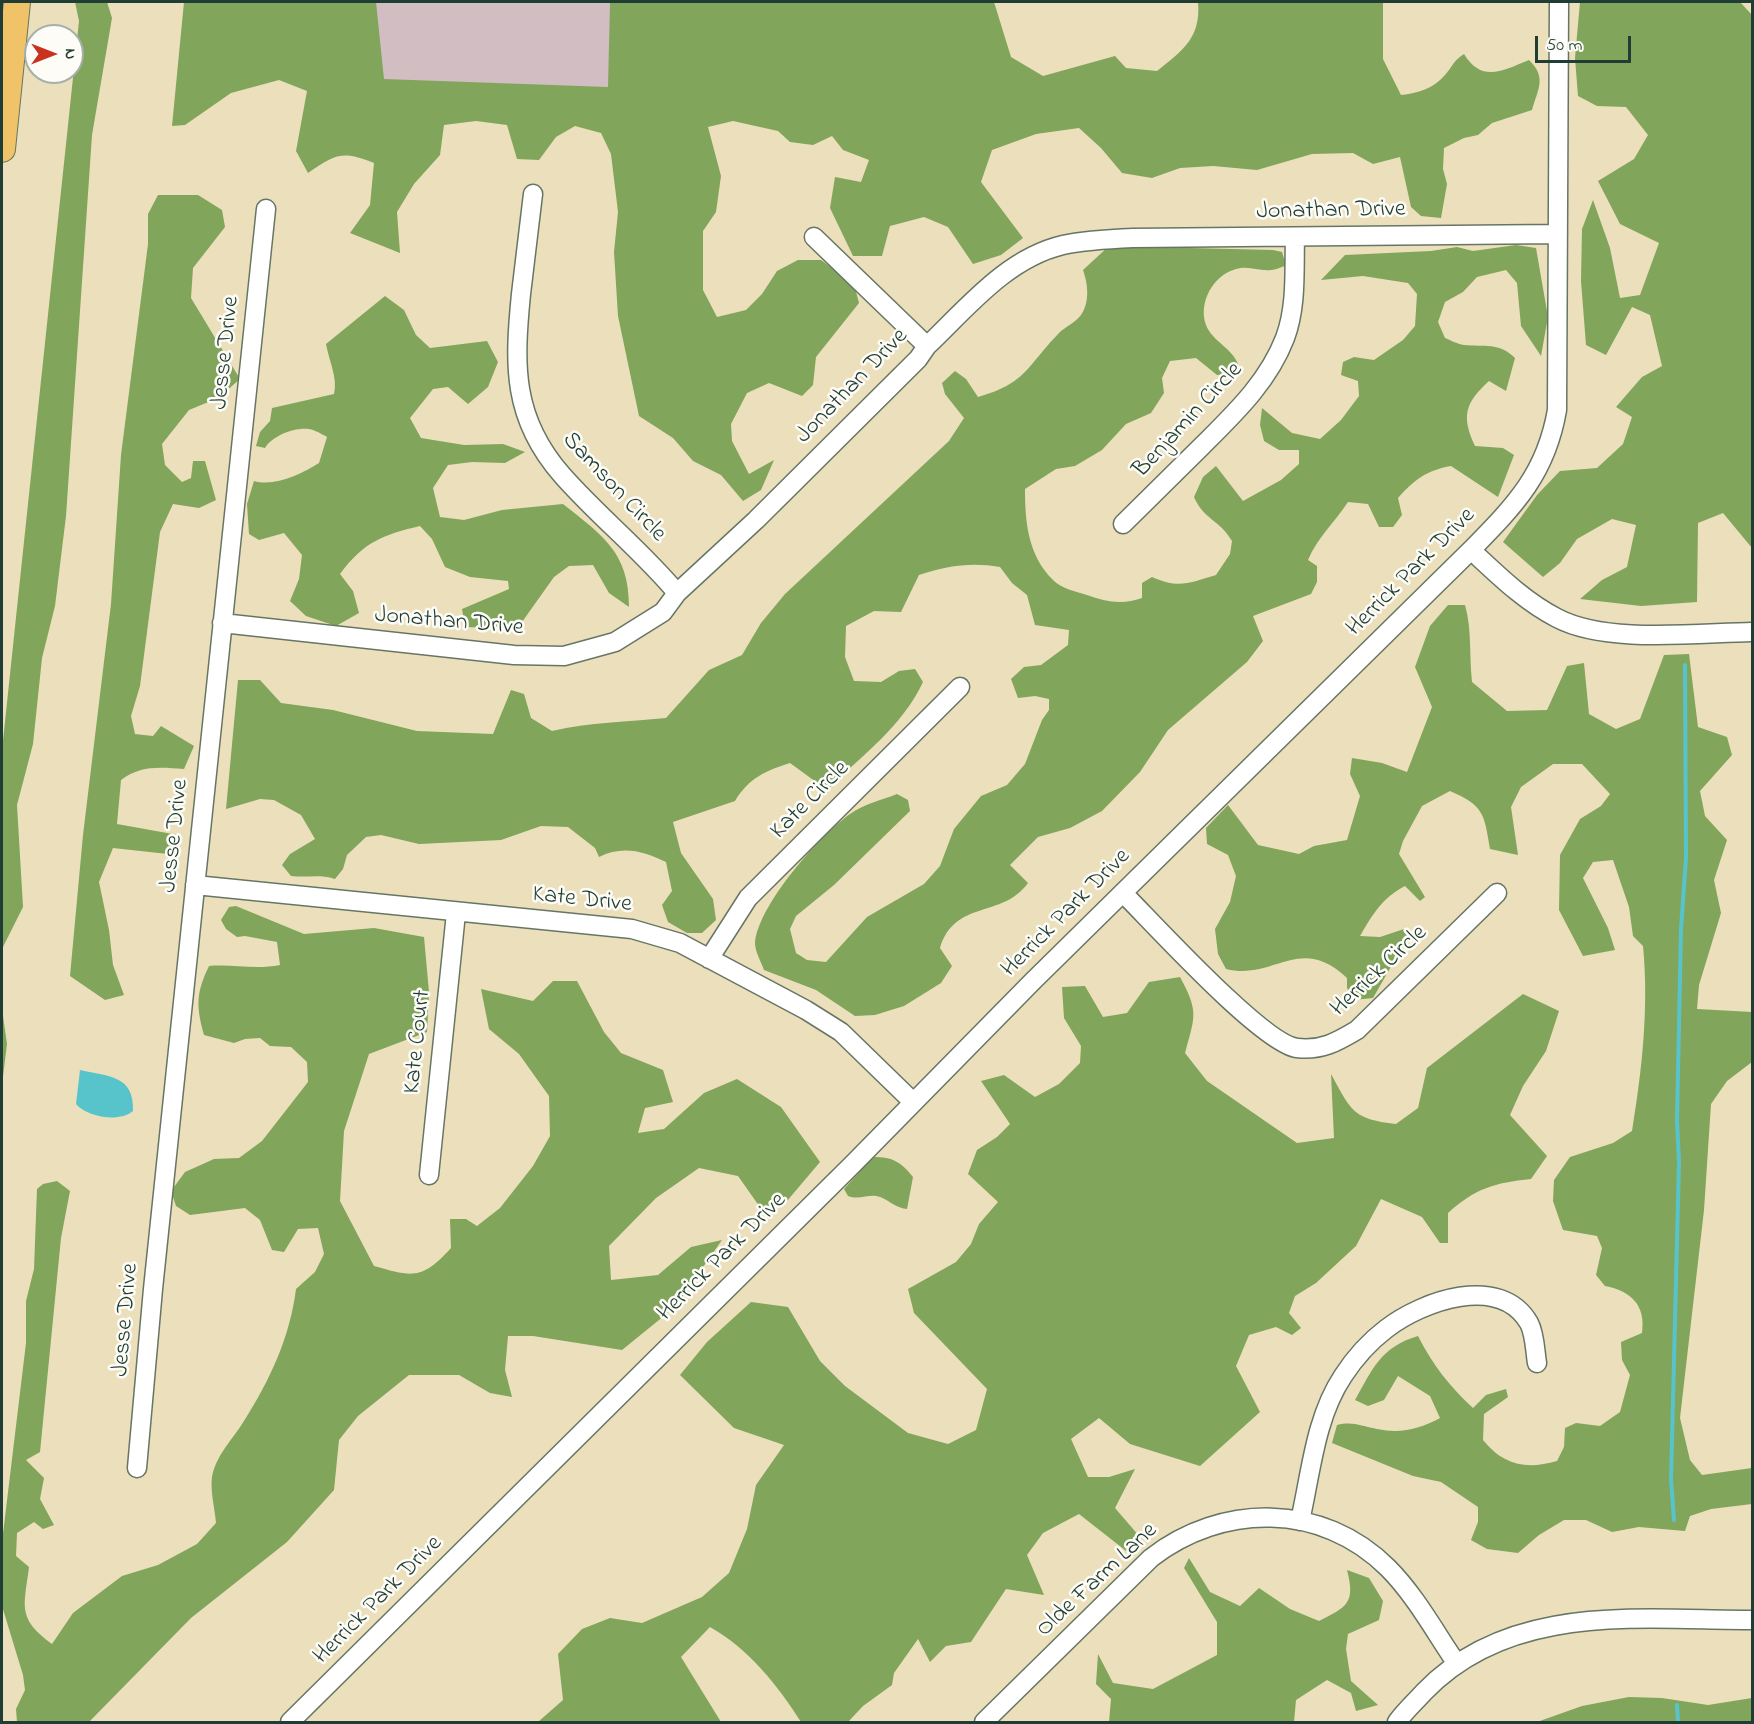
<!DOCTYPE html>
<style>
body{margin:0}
#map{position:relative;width:1754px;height:1724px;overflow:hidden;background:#ecdfbc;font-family:"Indie Flower",sans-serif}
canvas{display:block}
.frame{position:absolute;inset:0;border:3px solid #1f3d34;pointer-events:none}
.north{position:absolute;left:24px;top:24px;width:60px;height:60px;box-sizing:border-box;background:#fdfcf7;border:2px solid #a4b0a9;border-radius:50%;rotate:90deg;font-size:16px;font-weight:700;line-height:24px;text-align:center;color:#1f3d34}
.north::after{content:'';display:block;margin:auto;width:21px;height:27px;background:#c8321e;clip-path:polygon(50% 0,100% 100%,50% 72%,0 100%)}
.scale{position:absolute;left:1535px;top:36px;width:96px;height:27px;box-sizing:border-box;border:3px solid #1f3d34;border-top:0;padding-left:8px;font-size:18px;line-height:21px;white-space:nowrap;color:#1f3d34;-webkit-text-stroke:4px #fdfcf7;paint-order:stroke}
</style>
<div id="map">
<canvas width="1754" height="1724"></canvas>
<div class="frame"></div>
<div class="north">N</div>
<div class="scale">50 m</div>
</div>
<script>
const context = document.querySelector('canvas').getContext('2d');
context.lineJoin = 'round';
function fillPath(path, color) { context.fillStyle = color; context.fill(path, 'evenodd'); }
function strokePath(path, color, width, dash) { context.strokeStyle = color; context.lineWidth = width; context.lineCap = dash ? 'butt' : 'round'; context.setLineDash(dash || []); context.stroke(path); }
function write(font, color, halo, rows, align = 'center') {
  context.font = font + ' "Indie Flower",sans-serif'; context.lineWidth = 5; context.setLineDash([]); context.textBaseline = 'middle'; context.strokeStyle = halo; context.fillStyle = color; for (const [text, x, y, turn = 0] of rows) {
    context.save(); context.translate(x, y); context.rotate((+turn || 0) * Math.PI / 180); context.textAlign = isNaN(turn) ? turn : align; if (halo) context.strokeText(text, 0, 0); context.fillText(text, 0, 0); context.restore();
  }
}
fillPath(new Path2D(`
 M 367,2 L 610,2 L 609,87 L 360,85 Z`), '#d2bec2');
fillPath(new Path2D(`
 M 75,2 L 107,2 L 112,18 L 92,135 L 66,516 L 55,606 L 42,658 L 33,744 L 17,805 L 23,907 L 2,949 L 2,750 L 79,21 Z
 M 184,2 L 376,2 L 384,79 L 608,87 L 610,2 L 994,2 L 1011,57 L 1043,76 L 1115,56 L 1126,68 L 1157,71 C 1183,50 1201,38 1198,2 L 1383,2 L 1383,59 L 1401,95 C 1418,93 1433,89 1445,75 C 1453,66 1453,61 1464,54 C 1482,83 1502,71 1529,60 C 1547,77 1538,89 1532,110 L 1492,123 L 1478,135 L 1464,138 L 1444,148 L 1443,169 L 1447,184 L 1441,218 L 1421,216 L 1411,207 L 1400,157 L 1373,164 L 1353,153 L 1312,154 L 1257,170 L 1213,166 L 1180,168 L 1152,178 L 1122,173 L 1101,148 L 1079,128 L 1036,134 L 992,150 L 981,182 L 1023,238 L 1001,255 L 973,264 L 948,227 L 924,217 L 890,226 L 882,256 L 853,256 L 830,208 L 835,177 L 861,182 L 869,160 L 843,150 L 832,136 L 813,145 L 790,142 L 778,131 L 733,121 L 708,127 L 721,176 L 716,212 L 703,231 L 703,290 L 717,317 L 746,310 L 762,294 L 777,271 L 798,260 L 821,260 L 854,284 L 859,303 L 816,357 L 813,385 L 802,396 L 769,383 L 747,393 L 731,424 L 732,441 L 749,474 L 774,460 L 761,490 L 743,501 L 721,475 L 693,461 L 673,438 L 639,416 L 618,316 L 614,252 L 618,212 L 611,154 L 601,133 L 575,126 L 556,137 L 539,160 L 517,159 L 507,125 L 476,121 L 444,125 L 440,155 L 414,184 L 397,212 L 400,253 L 350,233 L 370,205 L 374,163 C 343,150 335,154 308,173 L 296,151 L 307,91 L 279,80 L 231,93 L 185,125 L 172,126 Z
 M 1580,2 L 1740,2 L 1752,15 L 1752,548 L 1723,513 L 1698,523 L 1697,602 L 1641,606 L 1580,599 L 1602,580 L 1627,567 L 1636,525 L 1612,519 L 1577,539 L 1560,563 L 1543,577 L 1503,542 L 1537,495 L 1560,471 L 1597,468 L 1623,444 L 1632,417 L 1616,407 L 1642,377 L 1662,366 L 1650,315 L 1632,307 L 1606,355 L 1586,345 L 1581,281 L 1582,229 L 1593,200 L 1610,248 L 1620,298 L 1640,295 L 1659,243 L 1620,224 L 1598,181 L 1634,159 L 1648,135 L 1626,107 L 1597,106 L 1578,96 L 1575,58 Z
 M 158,195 L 198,195 L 222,210 L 225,227 L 193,268 L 191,298 L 240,379 L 218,398 L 189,410 L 162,444 L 165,465 L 182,482 L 191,478 L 193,461 L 205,461 L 216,500 L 199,508 L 173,504 L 160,532 L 140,686 L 131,716 L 135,734 L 153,736 L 161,726 L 194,746 L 184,769 C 160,767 140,765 121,780 L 117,824 L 178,835 L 168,854 L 113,848 L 99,882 L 109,930 L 113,965 L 124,995 L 105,1000 L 70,976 L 83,835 L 111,604 L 121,455 L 148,244 L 148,214 Z
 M 1516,245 L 1536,248 L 1548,317 L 1541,356 L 1521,326 L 1517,283 L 1506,270 L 1477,277 L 1463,292 L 1445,302 L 1438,322 L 1445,338 C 1450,340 1457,344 1464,345 C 1484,347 1499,342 1515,358 L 1506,391 L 1489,381 C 1465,403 1461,416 1475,446 L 1503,448 L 1514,455 L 1498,497 L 1451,466 C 1427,470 1414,480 1398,498 L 1402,515 L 1393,527 L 1379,527 L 1368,504 L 1348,502 C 1335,522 1317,538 1308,560 L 1317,566 L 1317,582 L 1311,594 L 1253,616 L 1263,641 L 1247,662 L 1168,730 L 1140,772 L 1102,811 L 1070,828 L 1038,837 L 1010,865 L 1028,883 C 1002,919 955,899 940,948 L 952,966 L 941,983 L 904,1006 L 875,1015 L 855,1016 L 816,990 L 764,970 C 761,962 755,951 755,943 C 758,905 820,835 850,814 C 864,804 882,800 897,794 L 908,800 L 910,811 L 834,885 L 796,916 L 790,929 L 796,953 L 807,960 L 826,962 L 867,917 L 924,884 L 940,866 L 954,829 L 981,796 L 1007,785 L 1025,764 L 1042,720 L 1049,710 L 1049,699 L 1035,696 L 1018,698 L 1011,679 L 1024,667 L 1041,665 L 1068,645 L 1069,630 L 1035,625 L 1027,595 L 1012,583 L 1000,567 C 971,562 946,566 919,575 L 901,612 L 874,611 L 846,626 L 845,657 L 854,681 L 881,682 L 899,671 L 915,669 L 923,682 C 902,727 861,756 827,790 L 790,763 C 765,771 749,778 735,801 L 673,822 L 681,853 L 713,899 L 716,920 L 702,933 L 687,933 L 668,922 L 662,905 L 672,891 L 666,862 C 644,851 622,845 599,857 L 595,848 L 568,827 L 541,826 L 501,840 L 419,844 L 381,835 L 366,837 L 347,855 L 343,869 L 335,879 C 319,874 307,878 291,876 L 282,865 L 290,854 L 315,839 L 301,815 L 274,800 L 260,799 L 226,809 L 238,680 L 260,680 L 281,703 L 333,710 L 417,731 L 493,734 L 511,690 L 524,694 L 531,718 L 552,731 C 590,722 627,722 666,718 L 709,670 L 742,655 L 761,623 L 785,594 L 949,441 L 964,418 L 945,394 L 942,383 L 955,371 L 966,379 L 978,397 C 1027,383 1026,367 1059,333 C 1065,327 1076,322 1081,315 C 1090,302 1088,284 1083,270 L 1109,246 L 1273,250 L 1282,252 L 1286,265 C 1263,277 1255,264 1236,269 C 1213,275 1198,303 1206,325 C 1212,341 1232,348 1238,364 L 1234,374 L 1217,375 L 1196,358 L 1170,361 L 1162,378 L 1164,393 L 1151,413 L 1126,424 L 1102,450 L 1075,466 L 1056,469 L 1025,489 C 1025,522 1028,555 1053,580 C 1060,588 1077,592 1087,595 C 1105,602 1123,605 1142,598 L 1142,583 L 1152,577 C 1179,589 1189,583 1216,575 L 1230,554 L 1232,541 C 1219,519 1204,520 1194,497 L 1203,477 L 1216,466 L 1243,501 L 1281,480 L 1299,464 L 1299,450 L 1279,450 L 1264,441 L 1260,425 L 1262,408 L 1292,433 L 1320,439 L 1341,420 L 1359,396 L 1358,381 L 1341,375 L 1343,362 L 1354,357 L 1374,360 L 1403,340 L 1415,326 L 1417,294 L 1408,283 L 1363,276 L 1321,280 L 1345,255 L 1431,251 L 1457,247 L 1473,251 Z
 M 385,296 L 404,310 L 416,335 L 430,348 L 487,341 L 498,362 L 488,387 L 468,404 L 448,387 L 433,389 L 410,418 L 421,438 L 464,445 L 503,444 L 525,452 L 505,463 L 472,462 L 448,465 L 433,488 L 440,517 L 464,520 L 502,510 L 563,504 C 603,536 629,552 629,607 L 609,593 L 593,565 L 569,566 L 554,577 L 522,622 L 492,628 L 465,627 L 462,609 L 509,589 L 508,581 L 470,577 L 445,567 L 432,539 L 420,526 C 382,535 364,542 340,574 L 353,591 L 359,613 L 336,626 L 306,616 L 290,601 L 299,579 L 302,555 L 284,533 L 259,540 L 249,534 L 247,504 L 254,481 C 275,487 301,474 319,463 L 327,437 C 322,434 315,430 309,429 C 294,427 272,436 265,448 L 256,446 L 260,432 L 270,421 L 272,408 L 334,394 C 338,378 329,361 326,344 Z
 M 1448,605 L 1465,605 C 1472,629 1469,656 1472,682 L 1507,711 L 1547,710 L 1567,666 L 1584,663 L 1589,714 L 1616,729 L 1640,719 L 1664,655 L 1689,654 L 1698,727 L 1727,737 L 1732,755 L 1700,791 L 1705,816 L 1727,840 L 1714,880 L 1721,913 L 1699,985 L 1697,1009 L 1752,1012 L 1752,1062 L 1727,1081 L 1711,1104 L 1704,1210 L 1680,1418 L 1690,1460 L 1702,1475 L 1752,1468 L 1752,1504 L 1711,1509 L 1690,1516 L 1685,1531 L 1639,1527 L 1612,1532 L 1586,1520 L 1564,1520 L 1539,1535 L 1518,1553 L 1487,1549 L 1471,1540 L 1478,1522 L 1478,1507 L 1441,1482 L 1413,1476 L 1332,1443 L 1337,1425 C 1353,1421 1361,1426 1377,1429 C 1401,1434 1419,1429 1440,1418 L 1430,1396 L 1398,1376 L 1384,1400 L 1368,1406 L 1355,1400 C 1373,1368 1381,1347 1418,1336 C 1432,1364 1450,1387 1473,1408 L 1486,1395 L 1506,1389 L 1508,1397 L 1484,1414 L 1483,1440 C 1503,1465 1526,1470 1557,1461 L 1564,1447 L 1565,1428 L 1576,1423 L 1600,1426 L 1620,1412 L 1630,1375 L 1622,1360 L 1621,1342 L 1642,1333 C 1646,1305 1631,1291 1605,1286 L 1596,1275 L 1602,1248 L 1597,1236 L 1563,1230 L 1553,1201 L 1554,1180 L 1570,1157 L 1613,1143 L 1632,1131 C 1642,1070 1649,1008 1643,946 L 1633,936 L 1629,907 L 1613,860 L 1593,862 L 1583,878 L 1608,928 L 1615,950 L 1583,956 L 1559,910 L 1560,855 L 1580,819 L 1601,806 L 1610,794 L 1582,764 L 1553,764 L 1521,787 L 1511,807 L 1518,855 L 1490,849 C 1484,813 1484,806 1450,791 L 1422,806 L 1403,841 L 1399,854 L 1425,897 L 1420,901 L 1405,886 C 1382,898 1373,914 1360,936 L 1380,937 L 1407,928 L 1411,940 L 1404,944 L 1373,998 L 1354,1000 L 1347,988 L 1347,978 C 1299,933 1275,981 1226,969 L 1218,954 L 1215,929 L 1230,902 L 1236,876 L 1228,855 L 1207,844 L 1206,828 L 1228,805 L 1258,845 L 1299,854 L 1314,846 L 1347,840 L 1360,796 L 1350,774 L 1352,758 L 1382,763 L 1407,772 L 1432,707 L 1415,667 L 1430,626 Z
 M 236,906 L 304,934 L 374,928 L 424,937 L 429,992 L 427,1032 L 369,1054 L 344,1131 L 340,1201 L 374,1266 C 413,1277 422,1280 451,1248 L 450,1219 L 466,1219 L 477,1226 L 500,1208 L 533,1166 L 550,1136 L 549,1096 L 519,1054 L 489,1029 L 481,989 L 533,1001 L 553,981 L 577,981 L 604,1032 L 621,1053 L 663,1070 L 673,1102 L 645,1108 L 638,1133 L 664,1129 L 704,1093 L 737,1079 L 781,1107 L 820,1162 L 787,1201 L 762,1210 L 738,1176 L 699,1168 L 656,1198 L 609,1246 L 611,1280 L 658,1275 L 691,1247 L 722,1240 L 675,1307 L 622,1350 L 533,1336 L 508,1336 L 505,1370 L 512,1397 L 490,1393 L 459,1375 L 409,1375 L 358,1416 L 339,1440 L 334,1490 L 287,1542 L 191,1618 L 89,1722 L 17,1722 L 16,1709 L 25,1690 L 23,1675 L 2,1606 L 2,1542 L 26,1343 L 26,1301 L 34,1269 L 37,1189 L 43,1184 L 57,1181 L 70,1191 L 61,1238 L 40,1452 L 26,1460 L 44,1478 L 40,1499 L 54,1525 L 43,1529 L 34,1522 L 17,1533 L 16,1556 L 29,1567 C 24,1607 17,1618 52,1644 L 73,1613 L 122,1576 L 158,1565 L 197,1544 L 216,1523 C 215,1509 210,1491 212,1477 C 216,1455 233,1439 244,1421 C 270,1380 290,1337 296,1289 L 315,1272 L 324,1254 L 318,1228 L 298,1229 L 284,1252 L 272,1250 L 260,1220 L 245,1208 L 190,1215 L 176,1206 L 171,1191 L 185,1172 L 214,1159 L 239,1158 L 262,1141 L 308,1082 L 307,1062 L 291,1047 L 270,1046 L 260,1038 L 245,1039 L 234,1043 L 204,1035 C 196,1006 196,993 209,966 C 233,964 256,970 280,965 L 277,942 L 245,936 L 237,937 L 226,929 L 221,920 L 229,907 Z
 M 1180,977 C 1199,1012 1195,1016 1185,1053 L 1207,1081 L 1297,1143 L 1334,1138 L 1331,1074 C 1351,1110 1352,1119 1396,1124 L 1418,1108 L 1427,1068 L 1523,994 L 1559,1011 L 1546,1051 L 1523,1086 L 1510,1115 L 1547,1156 L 1531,1179 C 1494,1183 1476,1188 1448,1213 L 1448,1243 L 1440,1243 L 1422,1217 L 1381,1199 L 1356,1246 L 1316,1283 L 1295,1296 L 1289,1313 L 1301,1328 L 1292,1335 L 1276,1327 L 1249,1335 L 1236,1366 L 1260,1412 L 1200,1466 L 1130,1444 L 1099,1418 L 1071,1439 L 1088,1477 L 1109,1477 L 1135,1469 L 1115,1508 L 1140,1537 L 1130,1554 L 1079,1514 L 1043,1533 L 1027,1555 L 1044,1595 L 1006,1589 L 971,1642 L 946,1646 L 930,1662 L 918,1639 L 894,1673 L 892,1685 L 863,1706 L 848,1722 L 801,1722 C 779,1687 748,1648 710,1627 L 681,1657 L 721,1722 L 538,1722 L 563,1700 L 558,1654 L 582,1629 L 610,1618 L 642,1623 L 702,1597 L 729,1573 L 747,1529 L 756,1485 L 784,1445 L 734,1428 L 680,1375 L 707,1342 L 751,1302 L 788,1307 L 820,1361 L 845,1386 L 908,1433 L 948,1444 L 976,1430 L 987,1389 L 914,1313 L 908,1289 L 956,1262 L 971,1244 L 979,1224 L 998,1202 L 968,1174 L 977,1150 L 997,1137 L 1010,1124 L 981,1081 L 1004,1075 L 1035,1097 L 1059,1084 L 1080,1063 L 1081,1046 L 1064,1018 L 1062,987 L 1085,986 L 1103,1017 L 1127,1013 L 1149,982 Z
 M 2,1009 L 7,1044 L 2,1085 Z
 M 873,1157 C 893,1157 901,1162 913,1177 L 907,1209 C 894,1208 888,1198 876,1196 C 867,1195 858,1200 848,1196 L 844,1189 Z
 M 1189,1558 L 1210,1592 L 1240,1606 L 1259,1588 L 1290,1609 L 1319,1621 C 1346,1607 1356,1604 1347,1570 L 1369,1578 L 1383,1601 L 1379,1620 L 1348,1634 L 1346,1649 L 1351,1681 L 1378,1705 L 1356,1711 L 1351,1693 L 1327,1680 L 1296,1700 L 1294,1722 L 1109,1722 L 1111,1699 L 1096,1684 L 1098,1654 L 1113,1683 L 1153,1689 L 1217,1655 L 1217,1622 L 1184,1568 Z
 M 1629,1697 L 1662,1698 L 1708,1705 L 1752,1698 L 1752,1722 L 1537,1722 L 1582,1706 Z`), '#81a55a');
fillPath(new Path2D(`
 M 80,1070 C 110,1077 134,1075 133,1111 C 119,1123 87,1117 76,1104 Z`), '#57c4cc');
strokePath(new Path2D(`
 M 1674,1520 L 1671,1479 L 1679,1162 L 1677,1121 L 1681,929 L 1686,858 L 1685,665
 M 1677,1705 L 1678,1722`), '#57c4cc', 4);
const minor = new Path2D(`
 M 533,194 C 529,228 525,261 521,294 C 514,365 512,418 562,475 C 598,516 642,551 677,593
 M 814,237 L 927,346
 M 1123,524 C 1149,498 1176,472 1202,446 C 1235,413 1268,382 1285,338 C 1297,306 1294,270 1295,237
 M 1471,550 C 1498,575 1524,601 1557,618 C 1606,644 1696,633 1752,632
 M 222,623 L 514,655 L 564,656 L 615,642 L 663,612 L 677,593 L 756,520 L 918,359 L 927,346 C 967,308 1007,258 1063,245 C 1086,240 1109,239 1133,238 L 1558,234
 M 195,885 L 632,929 L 680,943 L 806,1010 L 841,1032 L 913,1102
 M 1123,893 C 1153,923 1263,1044 1297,1048 C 1321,1051 1337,1042 1357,1030 L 1497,893
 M 709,959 L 748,898 L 960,687
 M 429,1175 L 456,913
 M 137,1468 L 153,1289 L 266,209
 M 1300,1521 C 1311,1473 1315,1418 1343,1376 C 1354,1359 1369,1342 1386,1329 C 1422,1301 1500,1273 1529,1323 C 1535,1334 1535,1351 1537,1363
 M 290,1722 L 853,1164 L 1033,981 L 1471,550 C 1515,505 1546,474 1557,410 L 1559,2
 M 984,1722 L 1151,1558 C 1222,1503 1322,1502 1388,1568 C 1415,1595 1435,1632 1457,1664
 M 1397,1722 C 1405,1711 1415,1702 1424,1692 C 1510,1602 1640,1620 1752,1620`);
const highway = new Path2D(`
 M 2,149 L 17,2`);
strokePath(minor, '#677664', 21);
strokePath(highway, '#677664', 28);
strokePath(minor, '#fff', 18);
strokePath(highway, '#f0c369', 26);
write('24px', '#1f3d34', '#fdfcf7', [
 ["Jonathan Drive",1331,212,-1],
 ["Jesse Drive",227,353,-84],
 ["Jonathan Drive",853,387,-46],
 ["Benjamin Circle",1189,421,-47],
 ["Samson Circle",613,488,47],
 ["Herrick Park Drive",1412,573,-45],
 ["Jonathan Drive",449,623,5],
 ["Kate Circle",811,801,-45],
 ["Jesse Drive",176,836,-84],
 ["Kate Drive",582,901,6],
 ["Herrick Park Drive",1067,914,-45],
 ["Herrick Circle",1380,972,-43],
 ["Kate Court",419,1042,-84],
 ["Herrick Park Drive",723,1258,-45],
 ["Jesse Drive",127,1320,-85],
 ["Olde Farm Lane",1098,1581,-43],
 ["Herrick Park Drive",379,1601,-45]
]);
</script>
